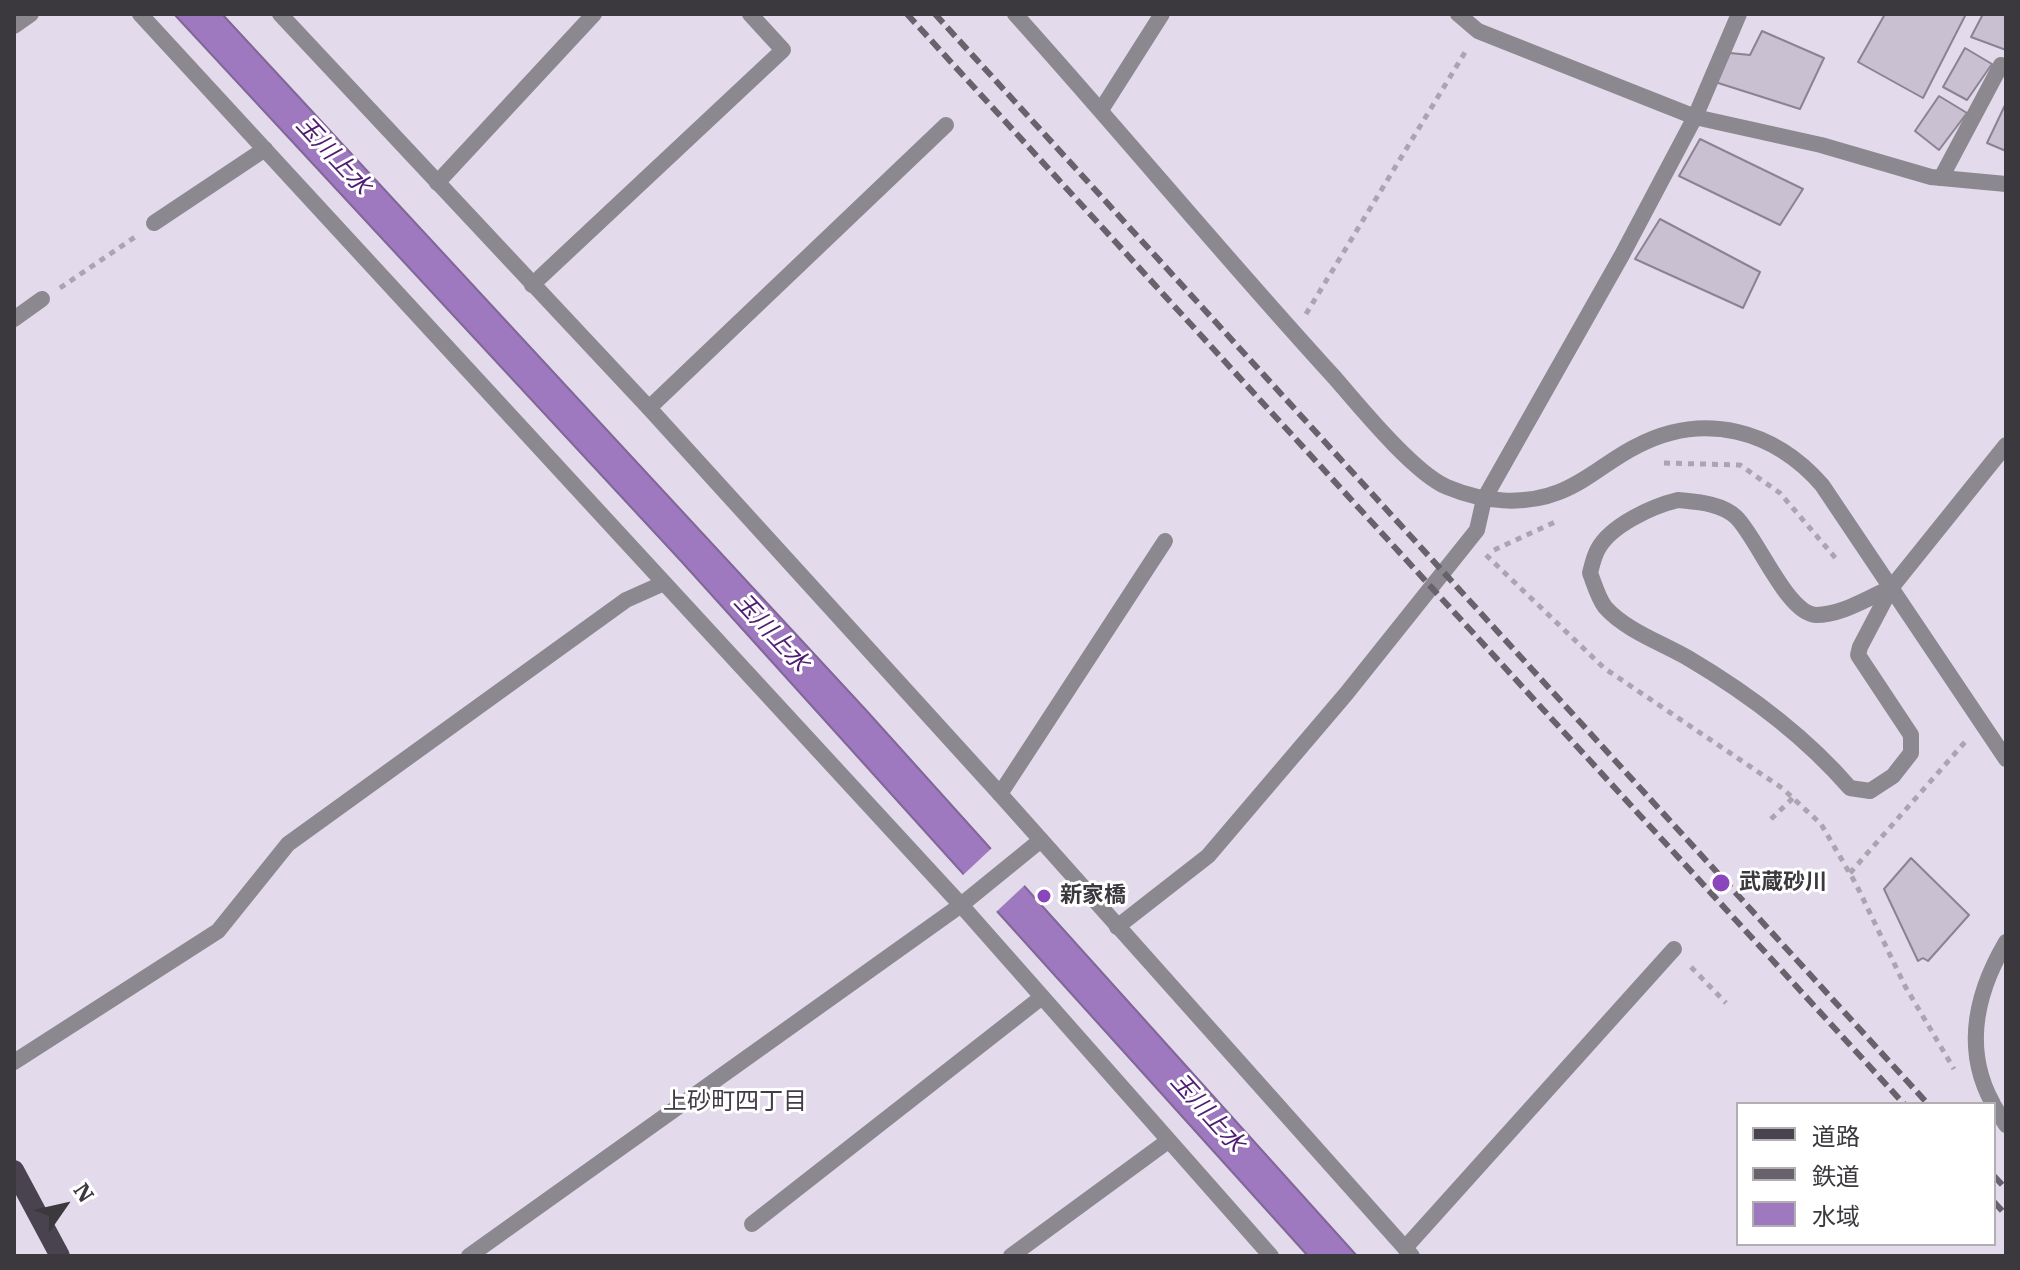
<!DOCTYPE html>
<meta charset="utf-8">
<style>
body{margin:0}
#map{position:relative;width:2020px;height:1270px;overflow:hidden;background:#e3daeb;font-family:"IBM Plex Serif","Noto Sans JP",serif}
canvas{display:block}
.frame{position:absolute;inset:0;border:16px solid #3b383e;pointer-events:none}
.legend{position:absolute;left:1736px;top:1102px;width:260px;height:144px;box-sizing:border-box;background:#fff;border:2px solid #b1afb2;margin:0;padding:10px 14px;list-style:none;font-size:24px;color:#3b383e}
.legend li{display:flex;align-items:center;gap:16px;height:40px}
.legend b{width:40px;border:2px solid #b1afb2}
.north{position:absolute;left:24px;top:1166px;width:80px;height:80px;-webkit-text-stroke:6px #fff;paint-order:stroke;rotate:56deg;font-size:22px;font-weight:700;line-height:32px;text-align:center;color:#3b383e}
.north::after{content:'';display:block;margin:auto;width:28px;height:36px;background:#3b383e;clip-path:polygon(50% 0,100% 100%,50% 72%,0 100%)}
</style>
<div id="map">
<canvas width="2020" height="1270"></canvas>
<div class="frame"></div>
<ul class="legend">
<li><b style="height:10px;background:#49434f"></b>道路</li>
<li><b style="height:10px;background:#67626b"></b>鉄道</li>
<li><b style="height:22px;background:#9f79bf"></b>水域</li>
</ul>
<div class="north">N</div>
</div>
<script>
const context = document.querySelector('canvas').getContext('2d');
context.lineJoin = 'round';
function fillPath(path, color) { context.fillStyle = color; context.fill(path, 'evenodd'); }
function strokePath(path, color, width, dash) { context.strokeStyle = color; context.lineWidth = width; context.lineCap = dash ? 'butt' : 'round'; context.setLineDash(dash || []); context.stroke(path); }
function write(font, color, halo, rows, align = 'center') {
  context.font = font + ' "IBM Plex Serif","Noto Sans JP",serif'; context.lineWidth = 6; context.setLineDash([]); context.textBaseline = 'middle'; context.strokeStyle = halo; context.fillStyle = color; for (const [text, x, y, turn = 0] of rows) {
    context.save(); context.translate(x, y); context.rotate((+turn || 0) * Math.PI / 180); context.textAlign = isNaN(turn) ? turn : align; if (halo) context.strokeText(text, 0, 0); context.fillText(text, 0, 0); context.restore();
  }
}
const water = new Path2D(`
 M 174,14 L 222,14 L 865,709 L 1357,1256 L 1308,1256 L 681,561 Z`);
fillPath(water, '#9f79bf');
strokePath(water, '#816698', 2);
fillPath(new Path2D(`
 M 994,846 L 1027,883 L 995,913 L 962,876 Z`), '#e3daeb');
const building = new Path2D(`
 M 1885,14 L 1966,14 L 1923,98 L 1858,62 Z
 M 1983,14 L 2006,15 L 2006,50 L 1971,37 Z
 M 1762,31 L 1824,58 L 1800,109 L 1715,82 L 1730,53 L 1750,55 Z
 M 1965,48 L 1992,64 L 1967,100 L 1943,87 Z
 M 1939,96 L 1967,113 L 1939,150 L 1915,131 Z
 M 2006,103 L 2006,151 L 1987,143 Z
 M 1700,139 L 1803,189 L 1780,225 L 1679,176 Z
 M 1660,219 L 1760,272 L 1743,308 L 1635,259 Z
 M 1911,858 L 1969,915 L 1928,961 L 1923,958 L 1918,961 L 1884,889 Z`);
fillPath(building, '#c9c0d1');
strokePath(building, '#8b8393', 2);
strokePath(new Path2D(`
 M 60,288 L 138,235
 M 1306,314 L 1467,49
 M 1664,463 L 1740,465 L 1780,493 L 1838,561
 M 1494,550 L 1557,521
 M 1486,555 L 1604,668 L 1782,788 L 1821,824 L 1856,884 L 1905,986 L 1954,1069
 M 1771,819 L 1793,798
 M 1850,873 L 1965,742
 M 1691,967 L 1726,1003`), '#aba4b1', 5, [6, 6]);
strokePath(new Path2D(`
 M 14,26 L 31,14
 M 1941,178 L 2001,65
 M 154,223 L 265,149
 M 14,319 L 42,299
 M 1678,500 C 1697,502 1721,503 1736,517 C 1757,537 1787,614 1816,615 C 1842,615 1867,598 1891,588 L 1860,647 L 1858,655 L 1911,735 L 1911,753 L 1893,776 L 1870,791 L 1850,788 C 1804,735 1749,694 1688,658 C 1662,643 1625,630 1605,607 C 1598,598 1594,583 1590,573 C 1592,565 1594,556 1598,549 C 1611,525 1653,506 1678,500 Z
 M 752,1224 L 1042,997
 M 1011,1256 L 1168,1141`), '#8c888f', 16);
strokePath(new Path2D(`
 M 140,14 L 961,905 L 1271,1256
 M 1458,14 L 1478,31 L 1695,117 L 1821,145 L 1931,177 L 2006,184
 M 1101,110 L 1162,14
 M 437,183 L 594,14
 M 532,285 L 783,50 L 750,14
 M 649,408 L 946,125
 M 1000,794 L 1165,541
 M 1117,927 L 1208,856 L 1346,694 L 1477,530 L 1484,499 L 1622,255 L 1695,117 L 1739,14
 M 14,1062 L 218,931 L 288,844 L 626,600 L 664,583
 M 1405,1248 L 1674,949
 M 469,1256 L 961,905 L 1041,840`), '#8c888f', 16);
strokePath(new Path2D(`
 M 280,14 L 649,408 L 1000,794 L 1412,1256
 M 1015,14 C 1123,134 1226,259 1335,378 C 1360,407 1414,473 1447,487 C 1483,502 1523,506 1559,492 C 1588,481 1610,459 1637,446 C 1704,411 1774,430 1822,485 L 2006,759
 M 1891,588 L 2006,445
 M 1993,1104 C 1963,1050 1976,993 2006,942
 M 1994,1106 L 2006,1125`), '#8c888f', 16);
strokePath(new Path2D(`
 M 14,1170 L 60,1256`), '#49434f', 20);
strokePath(new Path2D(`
 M 907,14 L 1904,1104
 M 935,14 L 1928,1104
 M 1994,1176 L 2006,1189
 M 1994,1202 L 2006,1215`), '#67626b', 6, [12, 6]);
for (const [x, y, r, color] of [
 [1721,883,10,"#8a46ba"],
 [1044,896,8,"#8a46ba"]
]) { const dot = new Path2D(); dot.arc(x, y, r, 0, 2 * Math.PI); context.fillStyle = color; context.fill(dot); strokePath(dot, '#fff', 3); }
write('bold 22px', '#3b383e', '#fff', [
 ["武蔵砂川",1739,883],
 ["新家橋",1060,896]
], 'left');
write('italic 24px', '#4f1c71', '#fff', [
 ["玉川上水",333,156,47],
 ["玉川上水",771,633,47],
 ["玉川上水",1207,1113,48]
]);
write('24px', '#423b48', '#fff', [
 ["上砂町四丁目",735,1102]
]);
</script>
